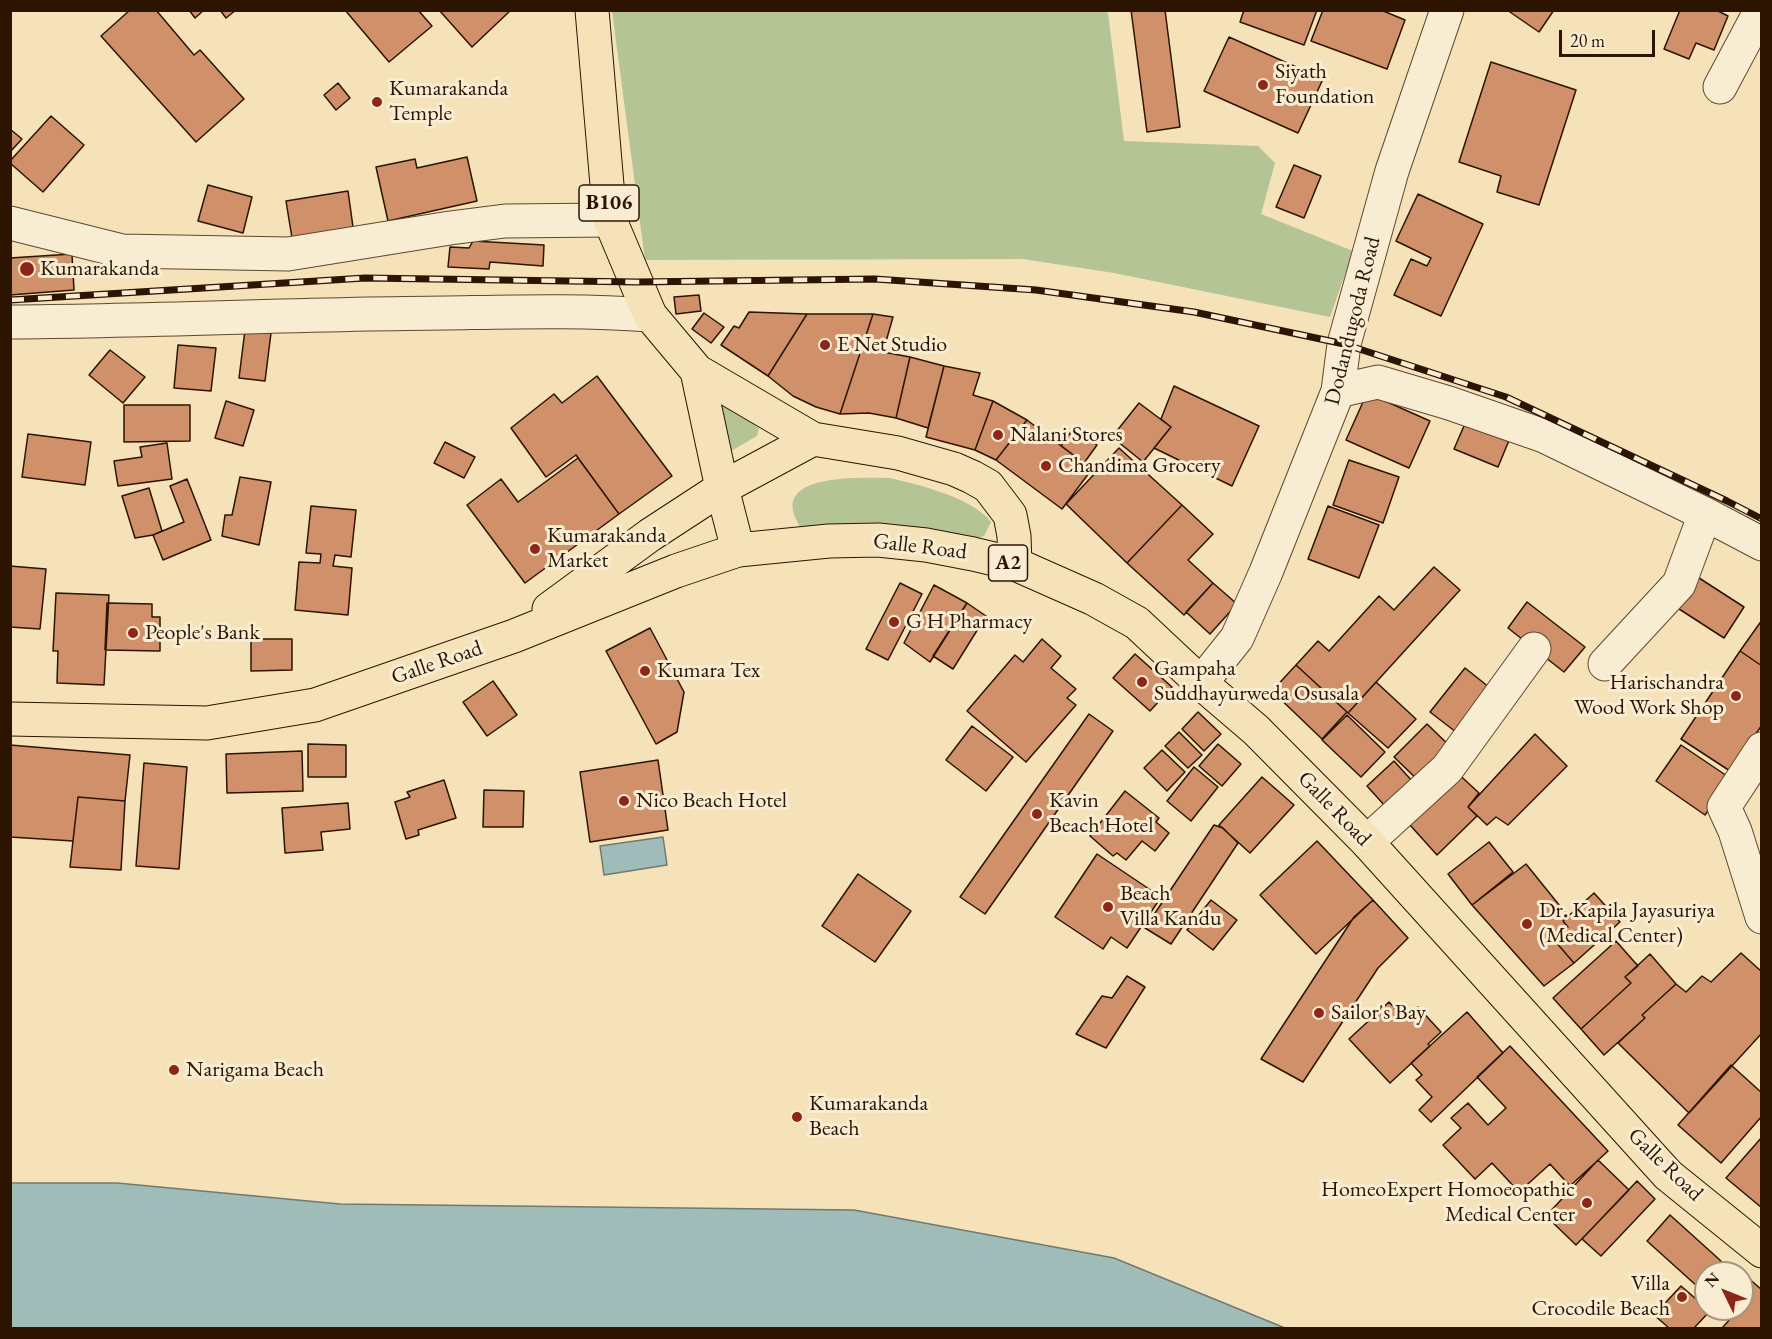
<!DOCTYPE html>
<style>
body{margin:0}
#map{position:relative;width:1772px;height:1339px;overflow:hidden;background:#f5e2b9;font-family:"EB Garamond",serif}
canvas{display:block}
.frame{position:absolute;inset:0;border:12px solid #2d1401;pointer-events:none}
.north{position:absolute;left:1694px;top:1261px;width:60px;height:60px;box-sizing:border-box;background:#f8ecd2;border:2px solid #a7967e;border-radius:50%;rotate:313deg;font-size:16px;font-weight:700;line-height:24px;text-align:center;color:#2d1401}
.north::after{content:'';display:block;margin:auto;width:21px;height:27px;background:#8f2418;clip-path:polygon(50% 0,100% 100%,50% 72%,0 100%)}
.scale{position:absolute;left:1559px;top:30px;width:96px;height:27px;box-sizing:border-box;border:3px solid #2d1401;border-top:0;padding-left:8px;font-size:18px;line-height:21px;white-space:nowrap;color:#2d1401;-webkit-text-stroke:4px #f8ecd2;paint-order:stroke}
</style>
<div id="map">
<canvas width="1772" height="1339"></canvas>
<div class="frame"></div>
<div class="north">N</div>
<div class="scale">20 m</div>
</div>
<script>
const context = document.querySelector('canvas').getContext('2d');
context.lineJoin = 'round';
function fillPath(path, color) { context.fillStyle = color; context.fill(path, 'evenodd'); }
function strokePath(path, color, width, dash) { context.strokeStyle = color; context.lineWidth = width; context.lineCap = dash ? 'butt' : 'round'; context.setLineDash(dash || []); context.stroke(path); }
function write(font, color, halo, rows, align = 'center') {
  context.font = font + ' "EB Garamond",serif'; context.lineWidth = 6; context.setLineDash([]); context.textBaseline = 'middle'; context.strokeStyle = halo; context.fillStyle = color; for (const [text, x, y, turn = 0] of rows) {
    context.save(); context.translate(x, y); context.rotate((+turn || 0) * Math.PI / 180); context.textAlign = isNaN(turn) ? turn : align; if (halo) context.strokeText(text, 0, 0); context.fillText(text, 0, 0); context.restore();
  }
}
fillPath(new Path2D(`
 M 612,11 L 1104,11 L 1108,13 L 1124,141 L 1258,146 L 1275,163 L 1261,214 L 1353,251 L 1330,317 L 1114,273 L 1023,259 L 645,260 Z
 M 722,401 L 759,428 L 757,436 L 726,454 L 712,408 Z
 M 889,478 C 918,484 973,498 991,522 L 984,536 L 967,542 L 814,531 L 800,527 C 798,523 795,518 794,514 C 781,473 866,478 889,478 Z`), '#b5c494');
const water = new Path2D(`
 M 663,837 L 667,865 L 604,875 L 600,846 Z
 M 11,1183 L 117,1183 L 340,1204 L 854,1210 L 1114,1258 L 1285,1328 L 11,1328 Z`);
fillPath(water, '#a0bcb9');
strokePath(water, '#72796f', 1.5);
const building = new Path2D(`
 M 130,10 L 156,10 L 194,55 L 200,50 L 244,99 L 196,142 L 101,36 Z
 M 189,10 L 204,10 L 195,18 Z
 M 220,10 L 236,10 L 226,18 Z
 M 345,10 L 418,10 L 432,26 L 389,62 Z
 M 439,10 L 511,10 L 472,47 Z
 M 1131,10 L 1165,10 L 1180,127 L 1147,132 Z
 M 1244,10 L 1317,10 L 1304,45 L 1240,22 Z
 M 1323,10 L 1381,10 L 1405,20 L 1387,69 L 1311,41 Z
 M 1507,10 L 1554,10 L 1539,32 Z
 M 1680,10 L 1716,10 L 1728,16 L 1714,50 L 1696,43 L 1689,59 L 1664,49 Z
 M 1229,37 L 1323,79 L 1298,133 L 1204,91 Z
 M 1491,62 L 1576,90 L 1539,205 L 1497,192 L 1501,176 L 1459,162 Z
 M 338,83 L 350,98 L 336,110 L 324,95 Z
 M 51,116 L 84,145 L 43,192 L 10,163 L 10,161 Z
 M 10,129 L 22,139 L 10,152 Z
 M 467,157 L 477,201 L 388,221 L 376,167 L 415,159 L 417,168 Z
 M 1294,165 L 1321,176 L 1304,218 L 1276,207 Z
 M 208,185 L 252,197 L 243,233 L 198,221 Z
 M 348,191 L 353,227 L 292,238 L 286,201 Z
 M 1418,194 L 1483,224 L 1441,316 L 1394,295 L 1411,259 L 1427,266 L 1431,258 L 1396,241 Z
 M 473,241 L 544,245 L 543,266 L 490,262 L 489,269 L 448,267 L 450,247 L 469,248 Z
 M 72,254 L 74,290 L 10,295 L 10,258 Z
 M 699,295 L 701,311 L 676,314 L 674,297 Z
 M 749,312 L 807,314 L 768,376 L 721,345 L 734,326 L 739,328 Z
 M 704,313 L 724,327 L 711,343 L 692,329 Z
 M 807,314 L 873,314 L 840,414 L 816,407 L 793,396 L 768,376 Z
 M 873,314 L 893,317 L 883,352 L 910,357 L 896,418 L 869,413 L 840,414 Z
 M 245,330 L 271,333 L 265,381 L 239,378 Z
 M 178,345 L 216,348 L 211,391 L 174,388 Z
 M 110,350 L 145,377 L 123,403 L 89,375 Z
 M 910,357 L 944,366 L 928,428 L 896,418 Z
 M 944,366 L 980,373 L 973,395 L 993,401 L 975,450 L 926,437 Z
 M 597,376 L 672,476 L 619,514 L 576,455 L 546,477 L 511,428 L 554,394 L 562,403 Z
 M 1174,386 L 1259,426 L 1232,486 L 1154,448 L 1171,427 L 1161,419 Z
 M 1367,393 L 1430,421 L 1409,468 L 1346,440 Z
 M 226,401 L 254,410 L 243,446 L 215,438 Z
 M 993,401 L 1027,420 L 996,460 L 975,450 Z
 M 1139,403 L 1171,427 L 1143,462 L 1112,437 Z
 M 124,405 L 190,405 L 190,441 L 124,442 Z
 M 1467,419 L 1510,438 L 1498,467 L 1454,449 Z
 M 1027,420 L 1092,469 L 1062,509 L 996,460 Z
 M 1073,429 L 1097,445 L 1084,463 L 1061,446 Z
 M 28,434 L 91,442 L 85,485 L 22,477 Z
 M 445,442 L 475,457 L 464,478 L 434,463 Z
 M 167,443 L 172,479 L 118,486 L 114,461 L 142,457 L 140,447 Z
 M 1119,448 L 1182,505 L 1127,563 L 1066,504 Z
 M 578,458 L 619,514 L 525,583 L 467,505 L 501,479 L 518,502 Z
 M 1349,460 L 1399,477 L 1383,523 L 1333,505 Z
 M 240,477 L 271,482 L 259,545 L 222,536 L 225,515 L 232,515 Z
 M 187,479 L 211,540 L 163,560 L 153,535 L 184,522 L 170,486 Z
 M 149,488 L 162,531 L 153,535 L 135,538 L 122,496 Z
 M 1182,505 L 1213,534 L 1188,560 L 1213,583 L 1184,615 L 1127,563 Z
 M 311,506 L 356,510 L 351,557 L 335,555 L 333,566 L 352,568 L 348,615 L 295,610 L 299,562 L 320,563 L 321,554 L 306,553 Z
 M 1328,506 L 1379,525 L 1359,578 L 1308,559 Z
 M 10,566 L 46,569 L 40,629 L 10,627 Z
 M 1434,567 L 1460,590 L 1348,713 L 1296,665 L 1318,641 L 1329,651 L 1379,596 L 1394,610 Z
 M 1696,576 L 1744,607 L 1724,638 L 1676,607 Z
 M 900,583 L 922,594 L 888,660 L 866,649 Z
 M 1213,583 L 1237,604 L 1210,634 L 1186,612 Z
 M 934,585 L 967,603 L 930,662 L 904,643 Z
 M 56,593 L 109,595 L 104,685 L 57,683 L 58,651 L 53,651 Z
 M 1527,602 L 1585,647 L 1564,672 L 1508,628 Z
 M 107,603 L 152,604 L 152,617 L 160,617 L 160,651 L 105,650 Z
 M 967,603 L 986,616 L 953,669 L 933,656 Z
 M 1762,620 L 1762,666 L 1740,651 Z
 M 650,628 L 684,692 L 677,732 L 656,744 L 606,651 Z
 M 251,639 L 292,639 L 292,670 L 251,671 Z
 M 1042,639 L 1061,656 L 1051,668 L 1076,689 L 1067,698 L 1076,705 L 1026,762 L 967,711 L 1015,655 L 1023,662 Z
 M 1740,651 L 1762,666 L 1762,725 L 1730,771 L 1681,739 Z
 M 1135,654 L 1172,687 L 1150,711 L 1113,678 Z
 M 1296,665 L 1347,712 L 1322,739 L 1272,691 Z
 M 1465,668 L 1499,695 L 1465,739 L 1430,712 Z
 M 493,681 L 517,715 L 487,736 L 463,702 Z
 M 1376,682 L 1416,719 L 1388,748 L 1348,713 Z
 M 1198,712 L 1221,734 L 1204,751 L 1182,729 Z
 M 1089,714 L 1113,731 L 985,914 L 960,897 Z
 M 1347,715 L 1385,752 L 1361,777 L 1322,740 Z
 M 1427,724 L 1456,752 L 1424,786 L 1394,757 Z
 M 972,726 L 1013,757 L 986,791 L 946,760 Z
 M 1179,732 L 1202,755 L 1188,768 L 1165,746 Z
 M 1535,734 L 1567,766 L 1508,825 L 1496,817 L 1487,825 L 1468,807 Z
 M 308,744 L 346,745 L 346,777 L 308,777 Z
 M 1218,744 L 1241,764 L 1222,786 L 1199,766 Z
 M 10,745 L 130,755 L 125,801 L 78,797 L 73,841 L 10,837 Z
 M 1681,745 L 1730,778 L 1705,815 L 1656,781 Z
 M 1162,750 L 1185,772 L 1167,791 L 1144,768 Z
 M 302,751 L 303,791 L 227,793 L 226,754 Z
 M 658,760 L 668,830 L 590,842 L 580,772 Z
 M 1394,761 L 1413,782 L 1386,807 L 1367,786 Z
 M 144,763 L 187,767 L 179,869 L 136,866 Z
 M 1194,767 L 1218,787 L 1191,821 L 1167,801 Z
 M 1453,769 L 1479,793 L 1468,807 L 1477,816 L 1437,855 L 1401,815 Z
 M 1262,777 L 1294,805 L 1250,853 L 1219,825 Z
 M 444,780 L 456,818 L 418,830 L 419,835 L 406,839 L 395,802 L 410,797 L 407,792 Z
 M 484,790 L 524,791 L 523,827 L 483,827 Z
 M 1125,791 L 1159,818 L 1156,822 L 1169,833 L 1155,851 L 1142,841 L 1126,860 L 1117,853 L 1113,856 L 1090,836 Z
 M 78,797 L 125,801 L 121,870 L 70,867 Z
 M 348,803 L 350,829 L 321,832 L 323,850 L 285,853 L 282,808 Z
 M 1214,825 L 1223,828 L 1238,843 L 1171,944 L 1145,928 Z
 M 1317,841 L 1373,900 L 1316,954 L 1260,895 Z
 M 1489,842 L 1513,872 L 1472,905 L 1448,874 Z
 M 1097,854 L 1161,897 L 1127,948 L 1111,937 L 1103,949 L 1055,917 Z
 M 1526,864 L 1568,916 L 1563,921 L 1568,927 L 1554,940 L 1574,963 L 1544,986 L 1472,905 Z
 M 858,874 L 911,911 L 875,962 L 822,926 Z
 M 1594,893 L 1620,922 L 1574,963 L 1554,940 L 1568,927 L 1563,921 Z
 M 1211,900 L 1237,920 L 1213,950 L 1187,930 Z
 M 1373,900 L 1408,938 L 1378,968 L 1303,1082 L 1261,1059 L 1354,917 Z
 M 1616,941 L 1638,966 L 1625,977 L 1631,983 L 1581,1029 L 1553,998 Z
 M 1741,953 L 1762,972 L 1762,1033 L 1689,1113 L 1618,1043 L 1645,1018 L 1642,1015 L 1676,984 L 1686,992 L 1702,976 L 1711,982 Z
 M 1650,954 L 1676,984 L 1642,1015 L 1645,1018 L 1604,1055 L 1581,1029 L 1631,983 L 1625,977 Z
 M 1127,976 L 1145,987 L 1106,1048 L 1076,1034 L 1102,996 L 1112,998 Z
 M 1389,1002 L 1405,1019 L 1418,1007 L 1441,1032 L 1428,1044 L 1430,1046 L 1390,1083 L 1349,1039 Z
 M 1467,1012 L 1503,1053 L 1431,1122 L 1419,1110 L 1432,1097 L 1416,1080 L 1422,1075 L 1411,1063 Z
 M 1510,1046 L 1608,1151 L 1570,1186 L 1550,1164 L 1519,1192 L 1492,1163 L 1475,1179 L 1443,1145 L 1461,1128 L 1451,1118 L 1468,1103 L 1488,1125 L 1506,1108 L 1477,1077 Z
 M 1731,1065 L 1762,1093 L 1762,1116 L 1721,1163 L 1678,1125 Z
 M 1762,1137 L 1762,1208 L 1726,1178 Z
 M 1598,1160 L 1629,1190 L 1576,1245 L 1546,1216 Z
 M 1637,1181 L 1655,1199 L 1601,1256 L 1582,1239 Z
 M 1670,1215 L 1721,1261 L 1710,1273 L 1706,1273 L 1706,1278 L 1698,1287 L 1647,1241 Z
 M 1746,1276 L 1762,1290 L 1762,1328 L 1722,1328 L 1733,1316 L 1726,1309 L 1742,1309 L 1742,1281 Z
 M 1681,1286 L 1710,1311 L 1694,1328 L 1669,1328 L 1654,1315 Z`);
fillPath(building, '#d09069');
strokePath(building, '#2d1401', 1.5);
const minor = new Path2D(`
 M 1720,87 L 1761,10
 M 10,223 L 122,251 L 288,254 L 450,228 L 505,221 L 610,220
 M 10,322 C 156,321 301,314 446,313 C 514,312 582,310 650,315
 M 1338,391 L 1378,382 L 1449,403 L 1544,436 L 1705,514 L 1762,544
 M 1605,664 L 1679,584 L 1705,514
 M 1201,683 L 1237,638 L 1266,572 L 1338,391 L 1344,344 L 1392,171 L 1447,10
 M 1762,749 L 1724,807 L 1735,831 L 1762,917
 M 1367,842 L 1447,769 L 1534,649`);
const major = new Path2D(`
 M 592,10 L 610,220 L 650,315 L 697,371 L 813,439 L 898,453 L 954,469 L 972,477 L 988,486 L 1010,515 L 1014,536 L 1015,564
 M 697,371 L 722,488 L 738,550`);
const highway = new Path2D(`
 M 549,609 L 650,535 L 722,488 L 813,439
 M 10,719 L 207,723 L 315,705 L 514,636 L 676,571 L 738,550 L 829,541 L 878,540 L 926,545 L 973,554 L 1015,564 L 1094,599 L 1137,623 L 1201,683 L 1256,730 L 1367,842 L 1668,1175 L 1762,1251`);
strokePath(minor, '#5f482f', 35);
strokePath(major, '#2d1401', 35);
strokePath(highway, '#2d1401', 35);
strokePath(minor, '#f8ecd2', 33);
strokePath(major, '#f5e2b9', 33);
strokePath(highway, '#f5e2b9', 33);
const rail = new Path2D(`
 M 10,300 L 365,278 L 637,282 L 875,279 L 1036,290 L 1194,312 L 1344,344 L 1506,397 L 1727,501 L 1762,519`);
strokePath(rail, '#2d1401', 7);
strokePath(rail, '#f8ecd2', 4.5, [14]);
for (const [x, y, r, color] of [
 [1263,85,6,"#8f2418"],
 [377,102,6,"#8f2418"],
 [27,269,8,"#8f2418"],
 [825,345,6,"#8f2418"],
 [998,435,6,"#8f2418"],
 [1046,466,6,"#8f2418"],
 [535,549,6,"#8f2418"],
 [894,622,6,"#8f2418"],
 [133,633,6,"#8f2418"],
 [645,671,6,"#8f2418"],
 [1142,682,6,"#8f2418"],
 [1736,696,6,"#8f2418"],
 [624,801,6,"#8f2418"],
 [1037,814,6,"#8f2418"],
 [1108,907,6,"#8f2418"],
 [1527,924,6,"#8f2418"],
 [1319,1013,6,"#8f2418"],
 [174,1070,6,"#8f2418"],
 [797,1117,6,"#8f2418"],
 [1587,1203,6,"#8f2418"],
 [1682,1297,6,"#8f2418"]
]) { const dot = new Path2D(); dot.arc(x, y, r, 0, 2 * Math.PI); context.fillStyle = color; context.fill(dot); strokePath(dot, '#f8ecd2', 2); }
for (const [x, y, w] of [
 [609,203,60],
 [1008,563,39]
]) { const box = new Path2D(); box.roundRect(x - w / 2, y - 18, w, 36, 4.5); context.fillStyle = '#f8ecd2'; context.fill(box); strokePath(box, '#2d1401', 1.5); }
write('bold 21px', '#2d1401', null, [
 ["B106",609,203],
 ["A2",1008,563]
]);
write('22px', '#2d1401', '#f8ecd2', [
 ["Siyath",1275,72],
 ["Foundation",1275,97],
 ["Kumarakanda",389,89],
 ["Temple",389,114],
 ["Kumarakanda",40,269],
 ["E Net Studio",837,345],
 ["Nalani Stores",1010,435],
 ["Chandima Grocery",1058,466],
 ["Kumarakanda",547,536],
 ["Market",547,561],
 ["G H Pharmacy",906,622],
 ["People's Bank",145,633],
 ["Gampaha",1154,669],
 ["Suddhayurweda Osusala",1154,694],
 ["Kumara Tex",657,671],
 ["Harischandra",1724,683,"right"],
 ["Wood Work Shop",1724,708,"right"],
 ["Nico Beach Hotel",636,801],
 ["Kavin",1049,801],
 ["Beach Hotel",1049,826],
 ["Beach",1120,894],
 ["Villa Kandu",1120,919],
 ["Dr. Kapila Jayasuriya",1539,911],
 ["(Medical Center)",1539,936],
 ["Sailor's Bay",1331,1013],
 ["Narigama Beach",186,1070],
 ["Kumarakanda",809,1104],
 ["Beach",809,1129],
 ["HomeoExpert Homoeopathic",1575,1190,"right"],
 ["Medical Center",1575,1215,"right"],
 ["Villa",1670,1284,"right"],
 ["Crocodile Beach",1670,1309,"right"]
], 'left');
write('22px', '#2d1401', '#f8ecd2', [
 ["Dodandugoda Road",1353,321,-76],
 ["Galle Road",920,547,7],
 ["Galle Road",437,663,-19],
 ["Galle Road",1334,809,46],
 ["Galle Road",1665,1165,44]
]);
</script>
